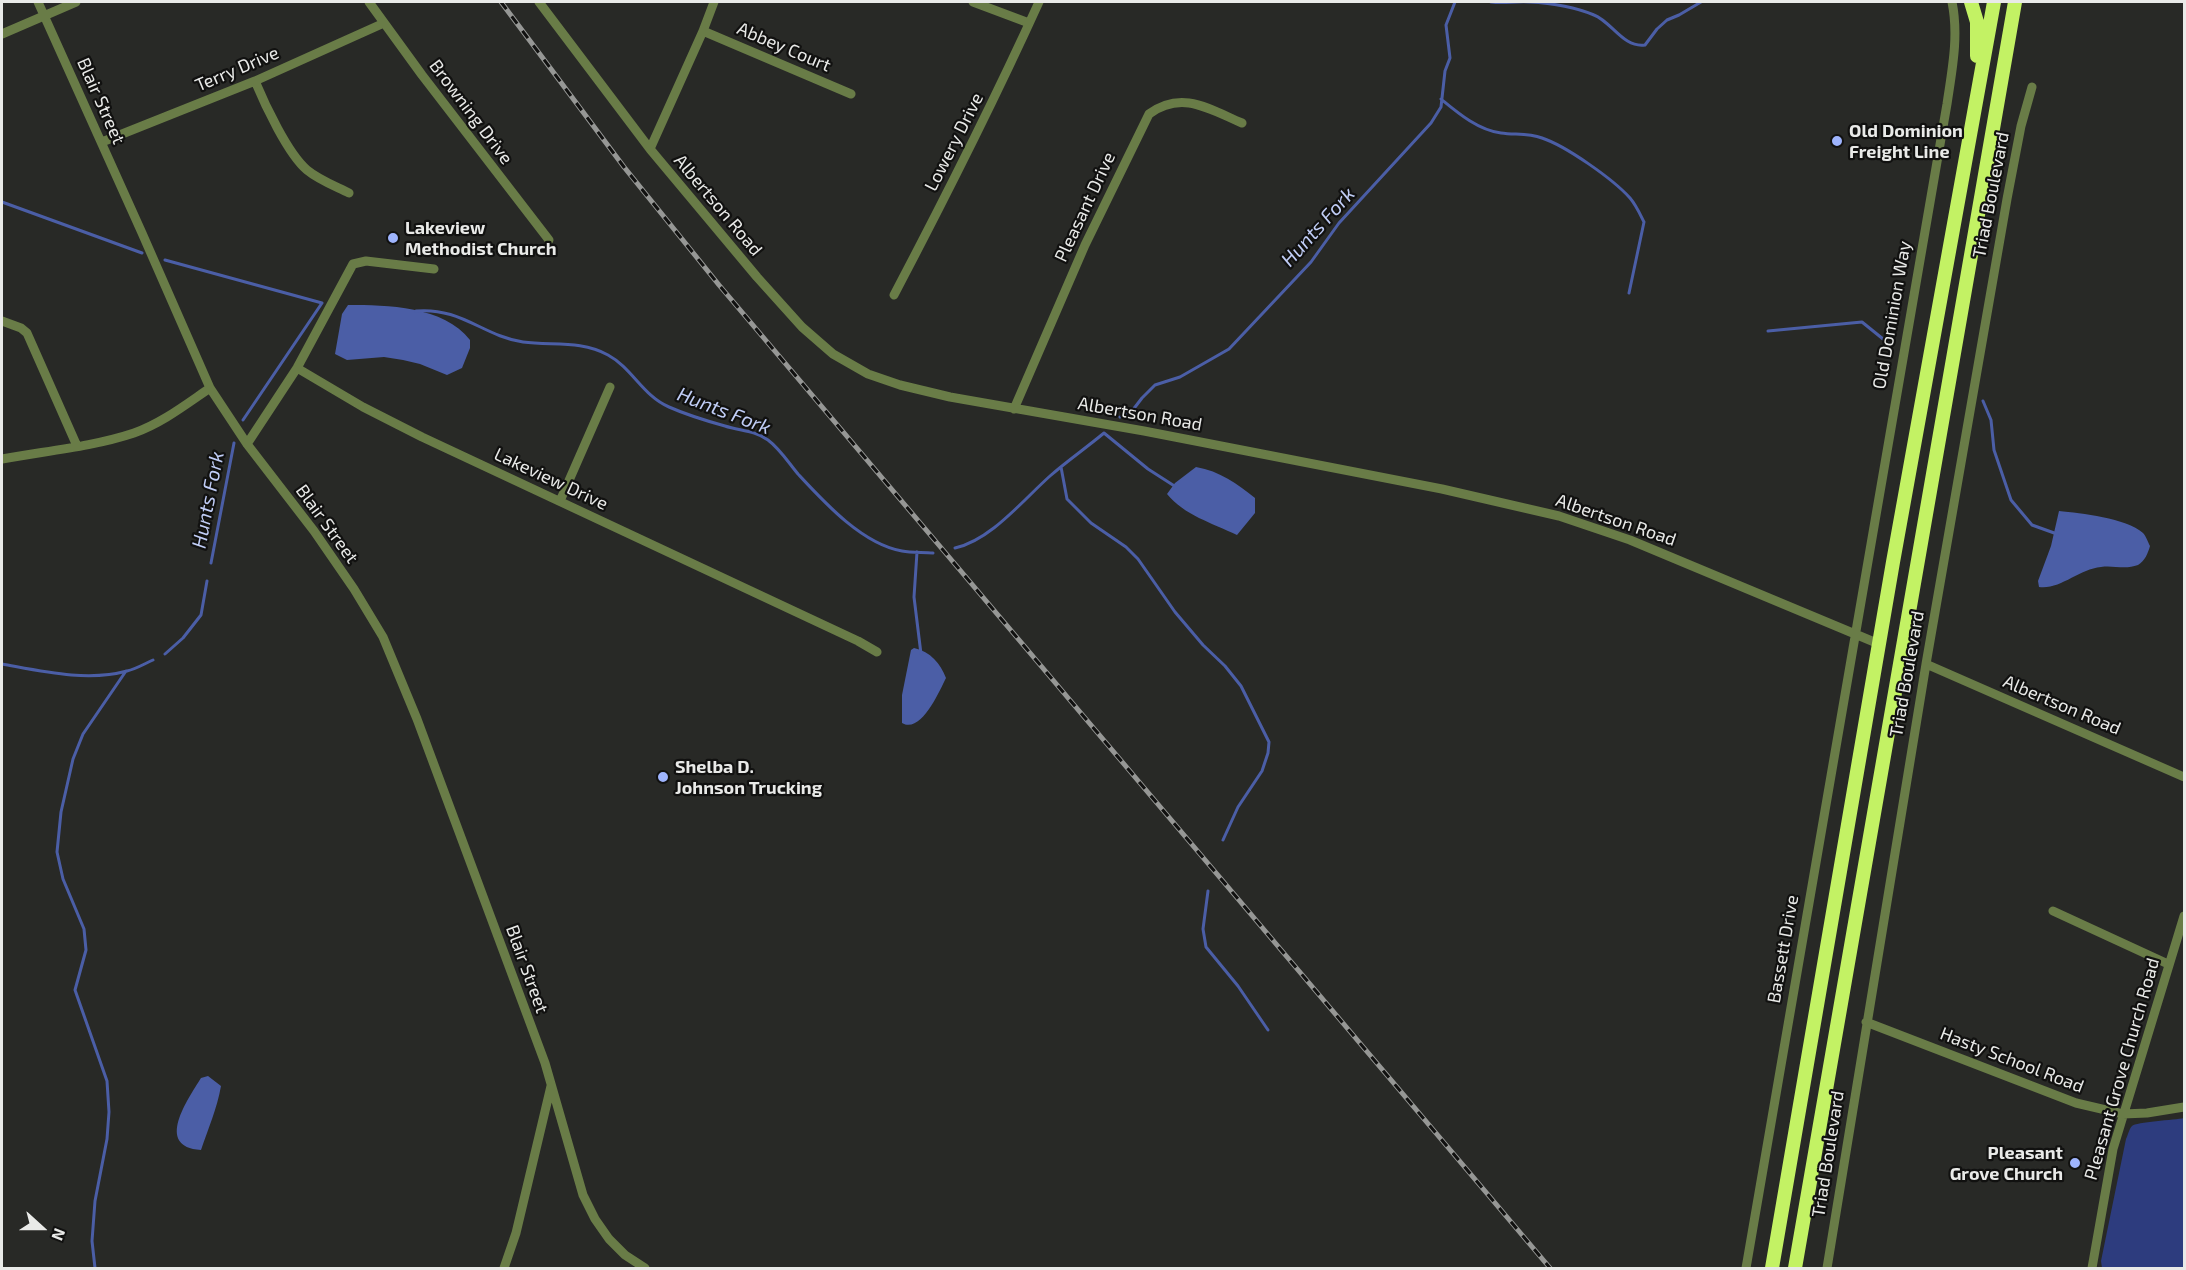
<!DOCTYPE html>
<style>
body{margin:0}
#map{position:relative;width:2186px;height:1270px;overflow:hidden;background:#282926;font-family:"Exo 2",sans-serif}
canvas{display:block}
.frame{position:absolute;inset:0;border:3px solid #e9eae8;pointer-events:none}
.north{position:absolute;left:12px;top:1198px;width:60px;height:60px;-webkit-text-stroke:4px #111110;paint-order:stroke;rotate:111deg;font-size:16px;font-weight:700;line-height:24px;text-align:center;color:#e9eae8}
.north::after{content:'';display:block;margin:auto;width:21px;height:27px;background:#e9eae8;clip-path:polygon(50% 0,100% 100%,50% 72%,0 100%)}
</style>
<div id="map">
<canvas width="2186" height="1270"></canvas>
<div class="frame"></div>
<div class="north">N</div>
</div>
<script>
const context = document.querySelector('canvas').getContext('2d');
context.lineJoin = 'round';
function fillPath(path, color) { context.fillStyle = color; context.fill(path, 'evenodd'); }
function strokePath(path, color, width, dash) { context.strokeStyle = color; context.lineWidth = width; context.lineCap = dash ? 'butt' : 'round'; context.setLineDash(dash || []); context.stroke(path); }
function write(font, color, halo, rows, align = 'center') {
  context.font = font + ' "Exo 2",sans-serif'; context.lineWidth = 4.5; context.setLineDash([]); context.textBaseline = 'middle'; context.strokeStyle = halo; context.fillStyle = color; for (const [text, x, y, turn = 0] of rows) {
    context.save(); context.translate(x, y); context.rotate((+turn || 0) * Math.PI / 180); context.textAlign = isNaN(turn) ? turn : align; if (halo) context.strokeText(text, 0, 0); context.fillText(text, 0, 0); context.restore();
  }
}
fillPath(new Path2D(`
 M 2184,1118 L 2184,1268 L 2102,1268 L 2101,1261 L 2126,1139 C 2128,1135 2129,1129 2132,1126 C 2136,1122 2175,1120 2184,1118 Z`), '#2d3c7e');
fillPath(new Path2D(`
 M 348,305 C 387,305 444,306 470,340 L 470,348 L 462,368 L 447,375 L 420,364 L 403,360 L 384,357 L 347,360 L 335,354 L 342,314 Z
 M 1196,467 C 1220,471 1237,484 1255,498 L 1255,513 L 1237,535 C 1212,523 1184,515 1167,494 L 1175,483 Z
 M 2059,511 C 2081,513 2126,518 2143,533 C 2146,536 2148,542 2150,546 C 2148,553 2145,561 2138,565 C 2125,570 2113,565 2101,567 C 2079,569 2060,590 2039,587 L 2038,581 L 2051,546 Z
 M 914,648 C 931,652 940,663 946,678 C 939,692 921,734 902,723 L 902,695 L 911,650 Z
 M 208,1076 L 221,1086 C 217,1109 208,1129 201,1150 C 154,1147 188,1099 201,1078 Z`), '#4b5ea6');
strokePath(new Path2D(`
 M 1491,2 C 1504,4 1516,1 1529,2 C 1549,3 1575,7 1594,15 C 1612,22 1623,48 1645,45 L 1657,29 L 1667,20 L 1679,15 L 1701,2
 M 1441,99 C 1458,113 1478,130 1501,133 C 1515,135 1528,133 1542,138 C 1566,146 1613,179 1630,198 C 1636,205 1640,214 1644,222 L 1629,293
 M 2,202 L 142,253
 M 165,260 L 322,303 L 243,420
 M 416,311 C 461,307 483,336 523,342 C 552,346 581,340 608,355 C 632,368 643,396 669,407 C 687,415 707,421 725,426 C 740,431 754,430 768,440 C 780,449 788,462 798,474 C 824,502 862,544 902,551 C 912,553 923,552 933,553
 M 1768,331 L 1862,322 L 1888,343
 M 1983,401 L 1991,420 L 1994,450 L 2011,500 L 2032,525 L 2057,534
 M 1120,417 L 1132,411 L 1142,398 L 1155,385 L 1180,377 L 1229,349 L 1311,262 L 1339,223 L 1431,123 L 1441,107 L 1445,71 L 1450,58 L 1446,25 L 1455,2
 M 1061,467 L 1067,499 L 1091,523 L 1126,547 L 1138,559 L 1175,612 L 1203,645 L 1225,666 L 1241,686 L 1269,742 L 1268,753 L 1262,771 L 1238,807 L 1223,840
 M 955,548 C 991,540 1023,500 1050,476 C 1067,461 1086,448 1104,433 L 1148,469 L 1176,487
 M 917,552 L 914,597 L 921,654
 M 211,563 L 234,443
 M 165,654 L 183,638 L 201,615 L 207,581
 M 2,664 C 41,671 87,682 127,671 C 136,669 144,664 153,660
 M 1208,891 L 1203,929 L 1206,947 L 1238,986 L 1268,1030
 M 95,1268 L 92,1241 L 95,1201 L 107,1139 L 109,1112 L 107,1081 L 75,990 L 86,950 L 84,929 L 63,879 L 57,852 L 61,812 L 73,759 L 83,734 L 126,671`), '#4b5ea6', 3);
strokePath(new Path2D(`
 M 38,2 L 142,233 L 210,388 L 247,444 L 314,531 L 354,589 L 383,637 L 417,719 L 545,1063 L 583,1195 L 595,1219 L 609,1239 L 625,1255 L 645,1268
 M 369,2 L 422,75 L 549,240
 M 539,2 L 650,149 L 757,277 L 802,327 L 833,354 L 868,374 L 900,385 L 950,397 L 1144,431 L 1442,489 L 1559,516 L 1630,540 L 1879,644
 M 973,2 L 1029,23
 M 703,31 L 851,94
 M 2,34 L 76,2
 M 255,81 C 265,105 288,154 307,170 C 319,180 335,186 349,193
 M 102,142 L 255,81 L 384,23
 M 650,149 L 703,31 L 714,2
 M 894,295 C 945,198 994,101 1039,2
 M 2,321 L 21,328 L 27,333 L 77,446
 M 297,368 L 363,407 L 422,437 L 858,641 L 877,652
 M 1014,409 L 1085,245 L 1149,114 C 1182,90 1209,109 1242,123
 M 247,444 L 297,368 L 353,264 L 366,261 L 434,269
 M 2,459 C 45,451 92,447 134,433 C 162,423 185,405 210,388
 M 560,501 L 610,387
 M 1926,664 L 2184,777
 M 2053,911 L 2168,964
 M 1866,1022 L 2076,1103 L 2123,1114 L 2147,1113 L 2184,1107
 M 504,1268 L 516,1233 L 551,1086
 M 1746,1268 L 1947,104 C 1952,70 1959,36 1952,2
 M 1827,1268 L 1926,664 L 2007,199 L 2021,126 L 2032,87
 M 2092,1268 L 2113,1149 L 2184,916`), '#697c47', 9);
strokePath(new Path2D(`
 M 1971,2 L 1977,22 L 1977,56
 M 1772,1268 L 1893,562 L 1994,2
 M 1795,1268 L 2015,2`), '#c3f264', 14);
const rail = new Path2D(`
 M 501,2 L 624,167 L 719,285 L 1550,1268`);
strokePath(rail, '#969795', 5);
strokePath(rail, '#111110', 3, [9]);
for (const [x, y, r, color] of [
 [1837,141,6,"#9eb4fd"],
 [393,238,6,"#9eb4fd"],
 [663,777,6,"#9eb4fd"],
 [2075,1163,6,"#9eb4fd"]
]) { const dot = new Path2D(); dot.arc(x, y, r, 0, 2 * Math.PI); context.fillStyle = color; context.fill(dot); strokePath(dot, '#111110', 2); }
write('18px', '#e9eae8', '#111110', [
 ["Abbey Court",784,47,23],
 ["Terry Drive",237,69,-23],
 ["Blair Street",101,101,66],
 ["Browning Drive",471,112,53],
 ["Lowery Drive",954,142,-63],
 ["Triad Boulevard",1991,195,-79],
 ["Albertson Road",718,205,50],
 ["Pleasant Drive",1085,207,-65],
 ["Old Dominion Way",1892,315,-80],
 ["Albertson Road",1140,414,10],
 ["Lakeview Drive",551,479,25],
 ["Albertson Road",1616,520,19],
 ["Blair Street",327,524,54],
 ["Triad Boulevard",1907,674,-80],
 ["Albertson Road",2062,705,23],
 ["Bassett Drive",1783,949,-80],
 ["Blair Street",527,969,70],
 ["Hasty School Road",2012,1060,21],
 ["Pleasant Grove Church Road",2122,1069,-74],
 ["Triad Boulevard",1828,1154,-81]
]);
write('bold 18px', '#e9eae8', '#111110', [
 ["Old Dominion",1849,131],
 ["Freight Line",1849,152],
 ["Lakeview",405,228],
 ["Methodist Church",405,249],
 ["Shelba D.",675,767],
 ["Johnson Trucking",675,788],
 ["Pleasant",2063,1153,"right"],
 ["Grove Church",2063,1174,"right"]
], 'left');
write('italic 20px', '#c0cdf6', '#111110', [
 ["Hunts Fork",1318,227,-48],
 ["Hunts Fork",724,411,21],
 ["Hunts Fork",208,500,-79]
]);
</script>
